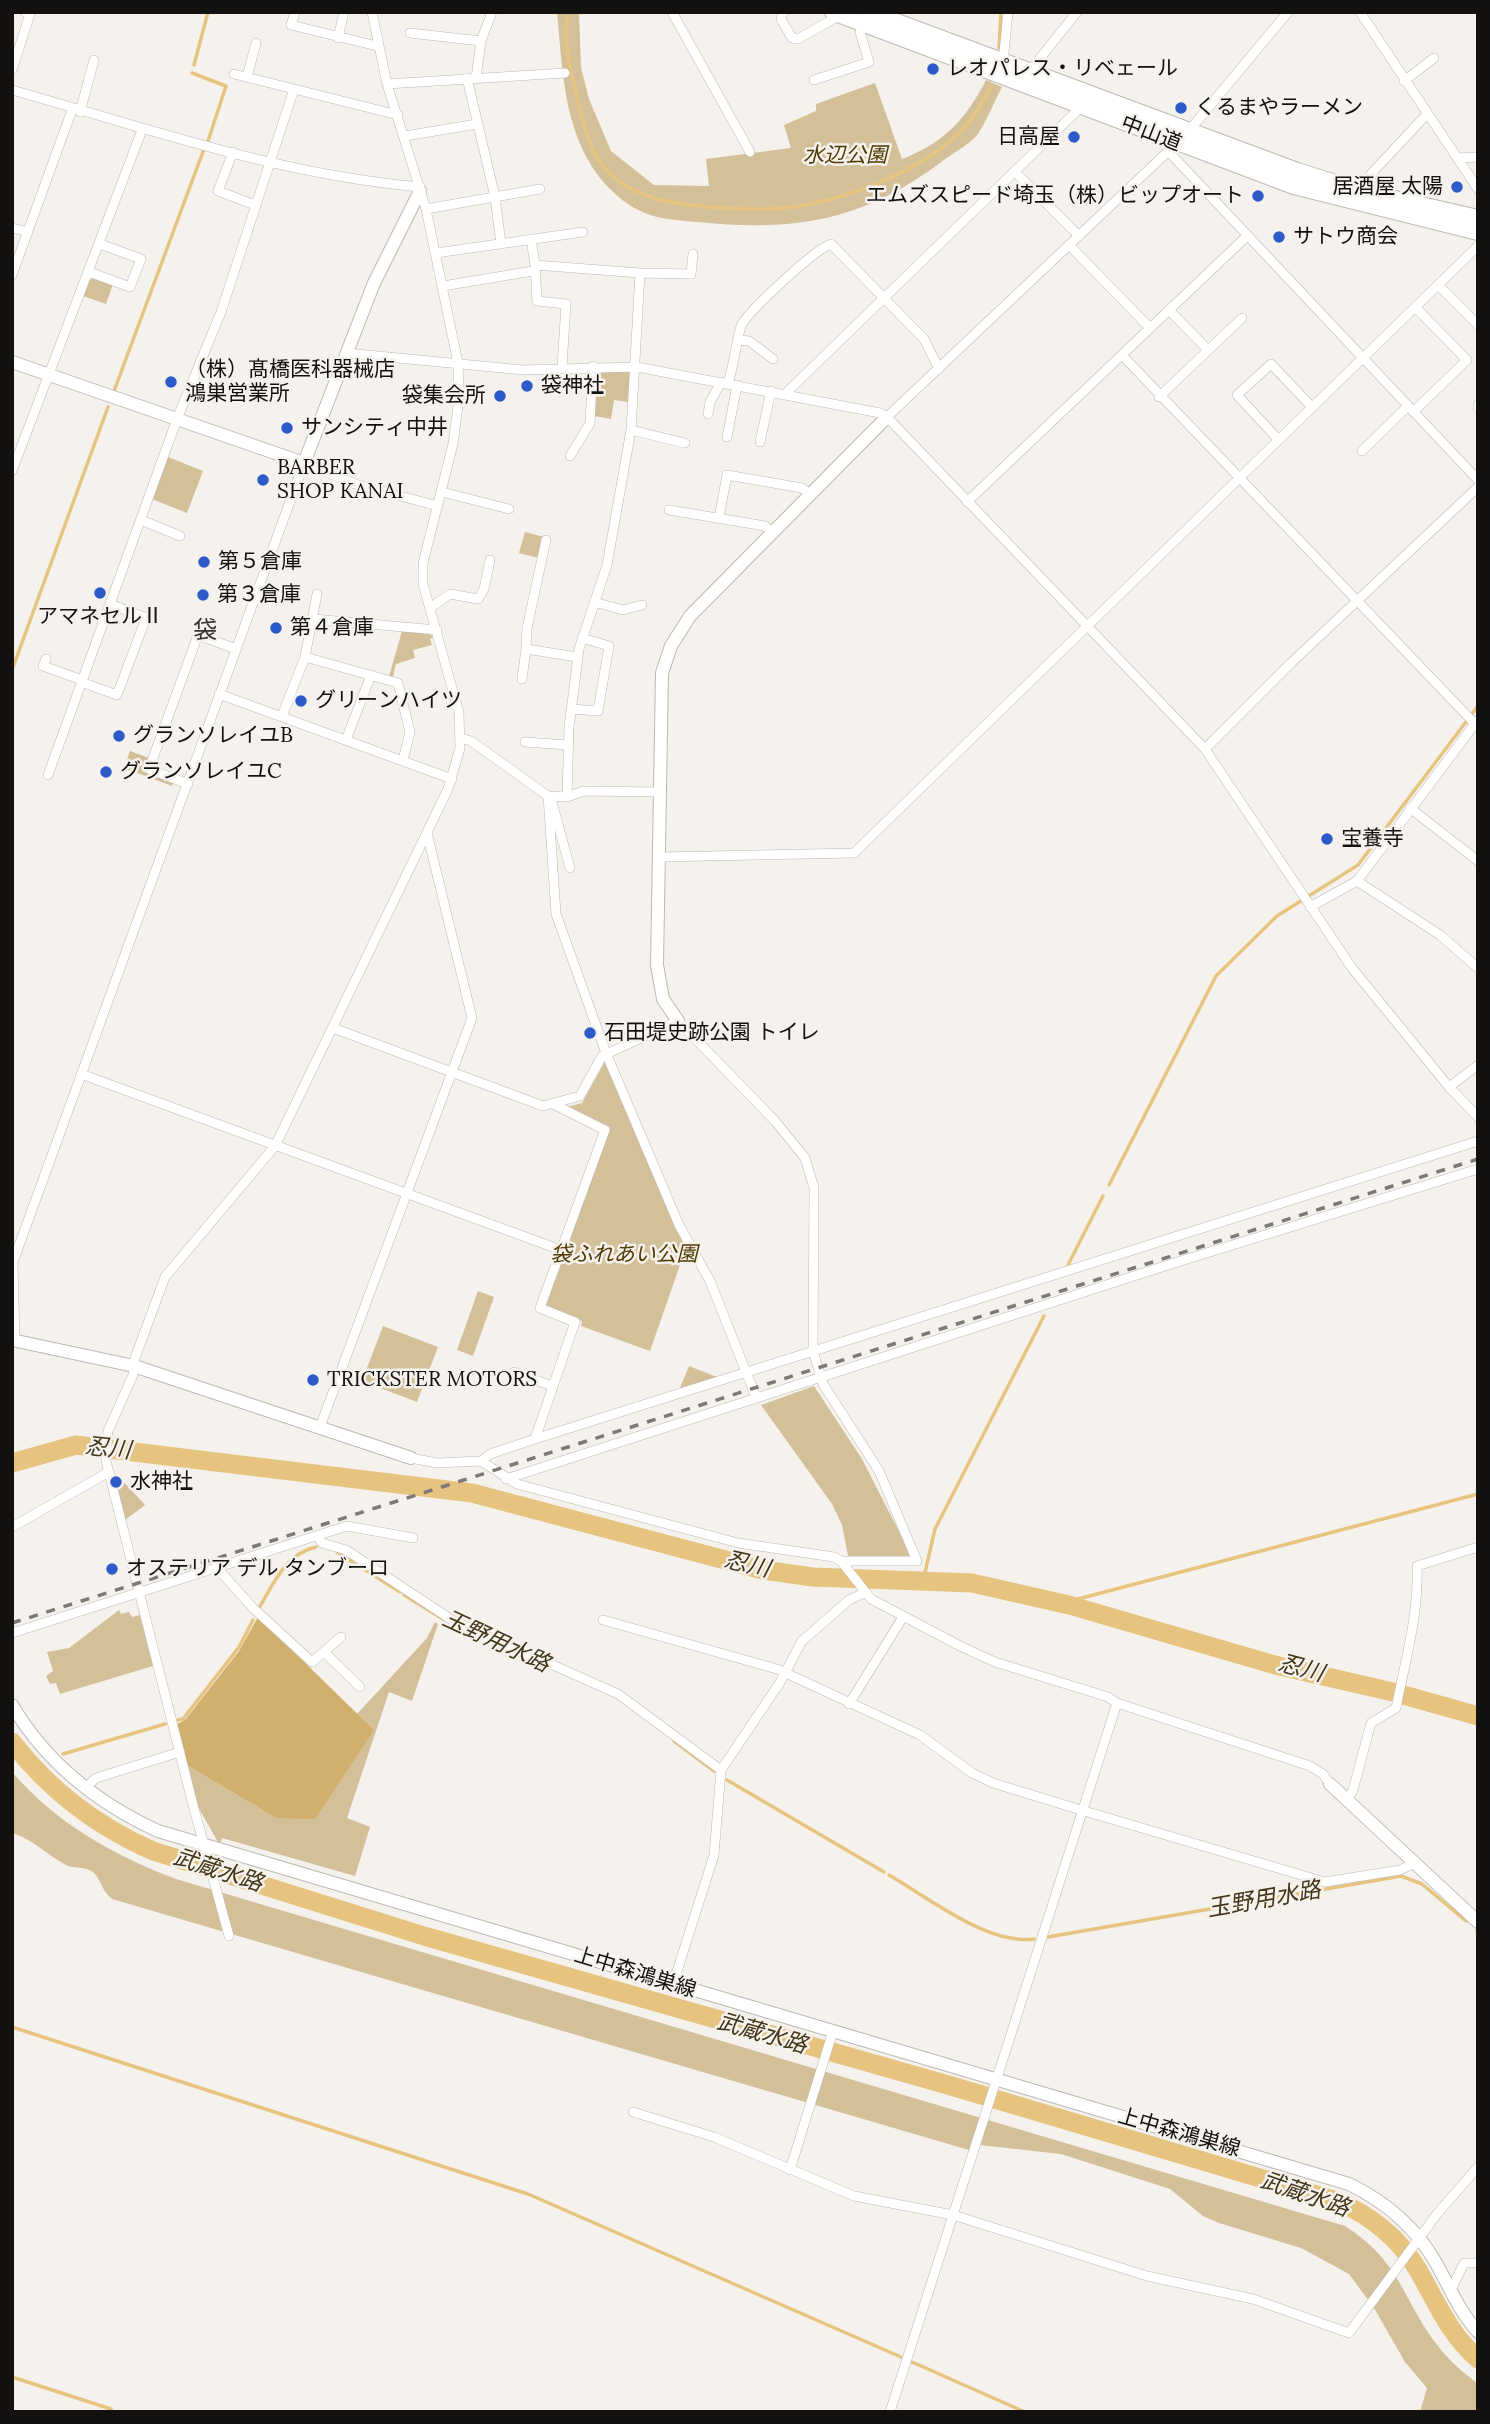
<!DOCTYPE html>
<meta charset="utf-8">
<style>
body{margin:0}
#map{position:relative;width:1490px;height:2424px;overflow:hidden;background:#f5f2ed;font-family:Lora,serif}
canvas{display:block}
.frame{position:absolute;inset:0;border:14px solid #12110f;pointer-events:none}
</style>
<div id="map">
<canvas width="1490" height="2424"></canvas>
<div class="frame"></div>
</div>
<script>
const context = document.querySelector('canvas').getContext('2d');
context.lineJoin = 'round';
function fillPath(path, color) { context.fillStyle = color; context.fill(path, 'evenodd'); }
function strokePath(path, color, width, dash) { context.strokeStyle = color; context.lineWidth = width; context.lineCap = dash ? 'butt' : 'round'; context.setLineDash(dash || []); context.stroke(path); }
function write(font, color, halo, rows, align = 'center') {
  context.font = font + ' Lora,"Noto Sans JP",serif'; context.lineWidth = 5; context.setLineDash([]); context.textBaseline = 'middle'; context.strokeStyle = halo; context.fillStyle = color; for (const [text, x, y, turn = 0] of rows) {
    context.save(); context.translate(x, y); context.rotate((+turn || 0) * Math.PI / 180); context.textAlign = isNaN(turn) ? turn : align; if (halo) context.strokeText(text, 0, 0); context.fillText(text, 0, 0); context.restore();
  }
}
fillPath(new Path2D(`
 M 557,12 L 579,12 L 581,68 L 589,99 L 611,151 L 654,185 L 709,186 L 706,159 L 791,148 L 784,125 L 816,111 L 816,104 L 875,83 L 902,159 C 944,143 966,119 986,80 L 1002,87 C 994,102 987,120 978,134 C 969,145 951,154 940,163 C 865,219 799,231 708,223 C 667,219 643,221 611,190 C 564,143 563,75 557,12 Z
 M 95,277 L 113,284 L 106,304 L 83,296 L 90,280 Z
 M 598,369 L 630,370 L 628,402 L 614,400 L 611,419 L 594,416 Z
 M 168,457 L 203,471 L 187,513 L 152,499 Z
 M 525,532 L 544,537 L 539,558 L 519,553 Z
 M 402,631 L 429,634 L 434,637 L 430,639 L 432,645 L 413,650 L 415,658 L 396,664 L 393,677 L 389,676 Z
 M 130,751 L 149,758 L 144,772 L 173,783 L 172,786 L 124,768 Z
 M 606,1060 L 687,1245 L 650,1351 L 581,1326 L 582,1321 L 547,1308 L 545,1304 L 610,1127 L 569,1111 L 567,1107 L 582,1103 Z
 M 478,1291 L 494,1297 L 473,1356 L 457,1350 Z
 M 383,1326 L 438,1347 L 417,1402 L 362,1381 Z
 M 689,1366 L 717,1377 L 680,1388 Z
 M 814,1386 L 862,1459 L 912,1557 L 848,1556 L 842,1525 L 832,1504 L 761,1405 Z
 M 122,1480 L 145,1505 L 125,1520 L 115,1485 Z
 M 119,1610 L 121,1614 L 129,1612 L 132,1617 L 140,1615 L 153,1666 L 60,1694 L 56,1683 L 50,1684 L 46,1676 L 53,1671 L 47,1652 L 69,1648 Z
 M 435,1622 L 438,1624 L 412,1701 L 389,1692 L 347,1818 L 370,1827 L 355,1876 L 222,1838 L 220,1844 L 218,1842 L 198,1807 L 188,1766 L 276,1818 L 373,1730 L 357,1714 L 427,1638 Z
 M 12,1772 C 57,1824 113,1855 176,1879 L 1345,2226 C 1403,2264 1401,2298 1438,2346 C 1449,2361 1463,2372 1478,2384 L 1478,2412 L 1420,2412 L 1427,2388 L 1405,2362 L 1374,2308 L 1349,2274 L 1301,2248 L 1219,2223 L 1203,2216 L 1170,2189 L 1061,2154 L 971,2144 L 969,2150 L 112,1899 C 102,1892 101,1879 93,1872 C 86,1866 74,1869 66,1865 C 47,1855 33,1839 12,1833 Z`), '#d3bf98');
fillPath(new Path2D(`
 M 258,1617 L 374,1730 L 315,1819 L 276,1818 L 188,1766 L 177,1724 L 185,1720 L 239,1651 Z`), '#d1b06d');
strokePath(new Path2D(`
 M 568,12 C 562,37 570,67 576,92 C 580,112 585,135 595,153 C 622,208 701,207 754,209
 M 999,48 L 1001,12
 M 194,65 L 208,12
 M 192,73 L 226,86 L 208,141
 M 757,209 C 821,210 912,178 958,134 C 973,119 983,103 992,85
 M 114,391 L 204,149
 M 12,670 L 108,407
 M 1109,1185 L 1216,976 L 1277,916 L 1358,865 L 1478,706
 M 1068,1265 L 1103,1196
 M 337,1552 L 400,1592
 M 923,1581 L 935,1529 L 1044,1316
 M 404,1595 L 443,1619
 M 1069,1605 L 1078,1599 L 1478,1494
 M 259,1608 C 274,1583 285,1554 316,1547
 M 178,1720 L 183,1719 L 239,1647 L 253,1620
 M 674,1741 L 714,1771
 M 63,1754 L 165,1724
 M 727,1780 L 884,1872
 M 889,1875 C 929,1898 987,1945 1034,1939
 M 1477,1931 L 1478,1932
 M 1048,1937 L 1401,1876 L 1422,1884 L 1466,1921
 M 12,2027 L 528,2194 L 901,2357
 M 912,2362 L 1025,2412
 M 12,2377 L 111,2409`), '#e6c480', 3.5);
strokePath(new Path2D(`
 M 12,1463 L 76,1445 L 472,1493 L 763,1570 L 813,1577 L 972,1583 L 1069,1605 L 1275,1665 L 1393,1692 L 1478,1716
 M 12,1742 C 50,1791 96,1826 153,1851 L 424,1936 L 948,2085 L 1337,2201 C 1370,2215 1400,2239 1418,2270 C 1437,2303 1449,2334 1478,2359`), '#e6c480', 19);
const street = new Path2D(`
 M 295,12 L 291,25 L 377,46
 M 672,12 L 750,152
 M 783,12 L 781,19 L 792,38 L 798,39 L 840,15
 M 1360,12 L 1478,189
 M 410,33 L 481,41
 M 338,38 L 344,12
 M 1003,63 L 1008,12
 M 12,70 L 30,14 L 25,12
 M 1029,72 L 1077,12
 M 234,74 L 398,115
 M 247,77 L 256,43
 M 467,78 L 495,197 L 501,244
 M 476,78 L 481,41 L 492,12
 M 814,80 L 869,62 L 860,32 L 863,24
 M 1404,81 L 1434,58
 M 387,84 L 565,73
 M 12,90 C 146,128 280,175 420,187
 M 80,112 L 94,60
 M 1188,132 L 1288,12
 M 405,136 L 477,124
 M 1168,151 L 1478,480
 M 233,152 L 218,191 L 255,205
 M 1457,158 L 1478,157
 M 1016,173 L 1079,236
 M 1364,192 L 1371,174 L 1427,114
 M 426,209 L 540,189
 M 12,228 L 28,232
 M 531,239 L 535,265 L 640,273 L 631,430 L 607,565 L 579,649 L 569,727 L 567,797
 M 1069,245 L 1150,328
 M 436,253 L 583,232
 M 535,265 L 537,301 L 566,304 L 562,367
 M 89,272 L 130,287 L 141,259 L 100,244
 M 640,273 L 691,274 L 693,254
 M 12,275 L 72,110
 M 1438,285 L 1478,325
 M 443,286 L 533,271
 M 1169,310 L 1208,350
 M 739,340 L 749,341 L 773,359
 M 346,353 L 523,370 L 637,367 L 880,413 L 887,417 L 1205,749 L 1352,968 L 1449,1087 L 1478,1117
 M 1122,355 L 1478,727
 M 728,383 C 733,370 738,331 742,324 C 751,309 815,249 831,244 L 924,339 L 939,369
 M 785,394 L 1081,107
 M 1159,397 L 1242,318
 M 1478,405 L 1478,407
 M 1413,412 L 1467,360 L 1415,307
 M 708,414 L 710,402 L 721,382
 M 887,417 L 1178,142
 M 631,430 L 685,443
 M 727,437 L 737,385
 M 1276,437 L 1237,395 L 1271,364 L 1312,407
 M 760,442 L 771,391
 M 1362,451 L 1408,406
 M 570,456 L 590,423 L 593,366
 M 12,471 L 142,130
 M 442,492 L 509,509
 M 967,502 L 1246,237
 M 669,510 L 765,526 L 773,532
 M 719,517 L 727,475 L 802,488 L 810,494
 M 141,520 L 180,536
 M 546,540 L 527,628 L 526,649 L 577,657
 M 594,602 L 623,610 L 642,605
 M 430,608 L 450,594 L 478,599 L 484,589 L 490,560
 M 313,619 L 437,630
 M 305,657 L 398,683 L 410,732 L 403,760
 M 46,659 L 43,666 L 82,680
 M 522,679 L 526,649
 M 81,682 L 117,695 L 146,618 L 110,604
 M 219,694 L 452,779
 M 572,709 L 598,711 L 609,646 L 582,638
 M 282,716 L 305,657 L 317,594
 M 461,738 L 471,741 L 548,796 L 567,797 L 583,791 L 660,792
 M 346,740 L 371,675
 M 525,742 L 568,745
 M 1205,749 L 1291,663 L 1478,487
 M 48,775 L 177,419 L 221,312 L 294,89
 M 188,784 L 149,769 L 198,635 L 236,649
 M 548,796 L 556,914 L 606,1053 L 679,1225 L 710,1281 L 756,1397
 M 552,802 L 570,868
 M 1410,808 L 1478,861
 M 659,857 L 854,853 L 1478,246
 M 1357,881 L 1477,721
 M 1310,907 L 1357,881 L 1440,935 L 1478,968
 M 333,1028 L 543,1106 L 580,1096 L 602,1056 L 678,1021 L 775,1121 L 805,1158 L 814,1188 L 813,1351 L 823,1384 L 879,1471 L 917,1561 L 841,1561
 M 81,1074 L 561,1250
 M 1449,1087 L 1478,1065
 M 15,1340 L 13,1262 L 304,463 L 355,484 L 438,506
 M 514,1372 L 552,1386
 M 320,1427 L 472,1018 L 427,833
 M 535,1439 L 575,1322 L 540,1308 L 605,1130 L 553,1104
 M 411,1458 L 437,1463 L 481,1461 L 517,1484 L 738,1543 L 834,1557 L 841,1561 L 871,1599 L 962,1647 L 995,1662 L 1108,1697 L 1117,1703 L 1310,1766 L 1323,1774 L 1330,1784
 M 481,1461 L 490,1454 L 535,1439 L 1478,1141
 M 506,1479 L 1171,1264 L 1478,1169
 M 12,1527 L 107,1473
 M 317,1536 L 322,1543 L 346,1550 L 452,1620 L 618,1694 L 721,1770
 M 218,1569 L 253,1608 L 312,1662 L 341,1637
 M 603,1620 L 777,1669 L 920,1735 L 972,1773 L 993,1783 L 1081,1810 L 1325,1882 L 1400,1870 L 1413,1864
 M 12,1633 L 347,1526 L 413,1538
 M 325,1653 L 360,1687
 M 849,1704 L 903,1617
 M 85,1788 L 96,1778 L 180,1752
 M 1347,1801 L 1353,1790 L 1371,1723 L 1396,1708 C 1405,1662 1419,1614 1417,1566 L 1478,1547
 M 229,1936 L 193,1805 L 106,1461 L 108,1431 L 133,1375 L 135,1358 L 165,1277 L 275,1146 L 448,789 L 460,748 L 459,713 L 423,584 L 423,563 L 453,444 L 459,398 L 458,363 L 426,209 L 387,84 L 372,12
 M 673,1984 L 714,1855 L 721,1770 L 779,1684 L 802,1641 L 849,1600 L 864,1593
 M 633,2112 L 714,2137 L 854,2196 L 953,2215 L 1147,2276 L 1253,2299 L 1349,2333 L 1437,2214 L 1478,2167
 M 790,2170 L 833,2031
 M 1451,2290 L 1464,2263 L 1478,2263
 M 890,2412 L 1117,1703`);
const secondary = new Path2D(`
 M 12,362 L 304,463 L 374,283 L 420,191
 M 678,1021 L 663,999 L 657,965 L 662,673 L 671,646 L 690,616 L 887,417
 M 12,1340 L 134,1366 L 411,1458
 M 12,1705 C 47,1764 97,1803 158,1831 L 1349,2184 C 1386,2202 1415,2226 1436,2263 C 1449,2286 1459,2311 1478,2332
 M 1330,1784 L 1478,1922`);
const highway = new Path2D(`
 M 833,12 L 1294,186 L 1478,232
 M 870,12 L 1297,171 L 1364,192 L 1478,218`);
strokePath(street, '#bcb9b4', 10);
strokePath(secondary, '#bcb9b4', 14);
strokePath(highway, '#bcb9b4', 18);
strokePath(street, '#fff', 9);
strokePath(secondary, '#fff', 12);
strokePath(highway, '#fff', 16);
strokePath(new Path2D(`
 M 12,1623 L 1478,1159`), '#7b7a76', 3.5, [9, 9]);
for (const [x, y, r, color] of [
 [933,69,7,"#2c5ac9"],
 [1181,108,7,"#2c5ac9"],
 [1074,137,7,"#2c5ac9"],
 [1457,187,7,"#2c5ac9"],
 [1258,196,7,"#2c5ac9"],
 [1279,237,7,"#2c5ac9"],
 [171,382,7,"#2c5ac9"],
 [527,386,7,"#2c5ac9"],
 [500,396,7,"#2c5ac9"],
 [287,428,7,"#2c5ac9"],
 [263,480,7,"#2c5ac9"],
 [204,562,7,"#2c5ac9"],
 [100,593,7,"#2c5ac9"],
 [203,595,7,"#2c5ac9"],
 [276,628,7,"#2c5ac9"],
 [301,701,7,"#2c5ac9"],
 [119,736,7,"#2c5ac9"],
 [106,772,7,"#2c5ac9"],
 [1327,839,7,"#2c5ac9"],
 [590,1033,7,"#2c5ac9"],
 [313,1380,7,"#2c5ac9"],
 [116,1482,7,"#2c5ac9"],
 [112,1569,7,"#2c5ac9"]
]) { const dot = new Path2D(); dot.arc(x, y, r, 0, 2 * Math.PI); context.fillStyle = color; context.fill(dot); strokePath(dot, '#f5f2ed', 2.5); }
write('21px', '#12110f', '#f5f2ed', [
 ["レオパレス・リベェール",947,69],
 ["くるまやラーメン",1195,108],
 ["日高屋",1060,137,"right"],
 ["居酒屋 太陽",1443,187,"right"],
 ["エムズスピード埼玉（株）ビップオート",1244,196,"right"],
 ["サトウ商会",1293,237],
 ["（株）髙橋医科器械店",185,370],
 ["鴻巣営業所",185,394],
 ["袋神社",541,386],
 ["袋集会所",486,396,"right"],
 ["サンシティ中井",301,428],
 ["BARBER",277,468],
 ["SHOP KANAI",277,492],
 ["第５倉庫",218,562],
 ["第３倉庫",217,595],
 ["アマネセルⅡ",100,617,"center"],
 ["第４倉庫",290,628],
 ["グリーンハイツ",315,701],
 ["グランソレイユB",133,736],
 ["グランソレイユC",120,772],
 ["宝養寺",1341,839],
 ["石田堤史跡公園 トイレ",604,1033],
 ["TRICKSTER MOTORS",327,1380],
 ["水神社",130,1482],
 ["オステリア デル タンブーロ",126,1569]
], 'left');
write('21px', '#12110f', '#f5f2ed', [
 ["中山道",1151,134,21],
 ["上中森鴻巣線",635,1973,17],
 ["上中森鴻巣線",1179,2133,16]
]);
write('italic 21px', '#503a00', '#f5f2ed', [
 ["水辺公園",845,156],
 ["袋ふれあい公園",624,1255]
]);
write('italic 23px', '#443618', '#f5f2ed', [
 ["忍川",108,1449,6],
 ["忍川",747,1565,13],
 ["玉野用水路",496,1642,25],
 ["忍川",1301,1669,15],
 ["武蔵水路",218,1871,18],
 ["玉野用水路",1264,1900,-10],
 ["武蔵水路",762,2034,16],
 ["武蔵水路",1305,2195,19]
]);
write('24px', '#34322d', '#f5f2ed', [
 ["袋",205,631]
]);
</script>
